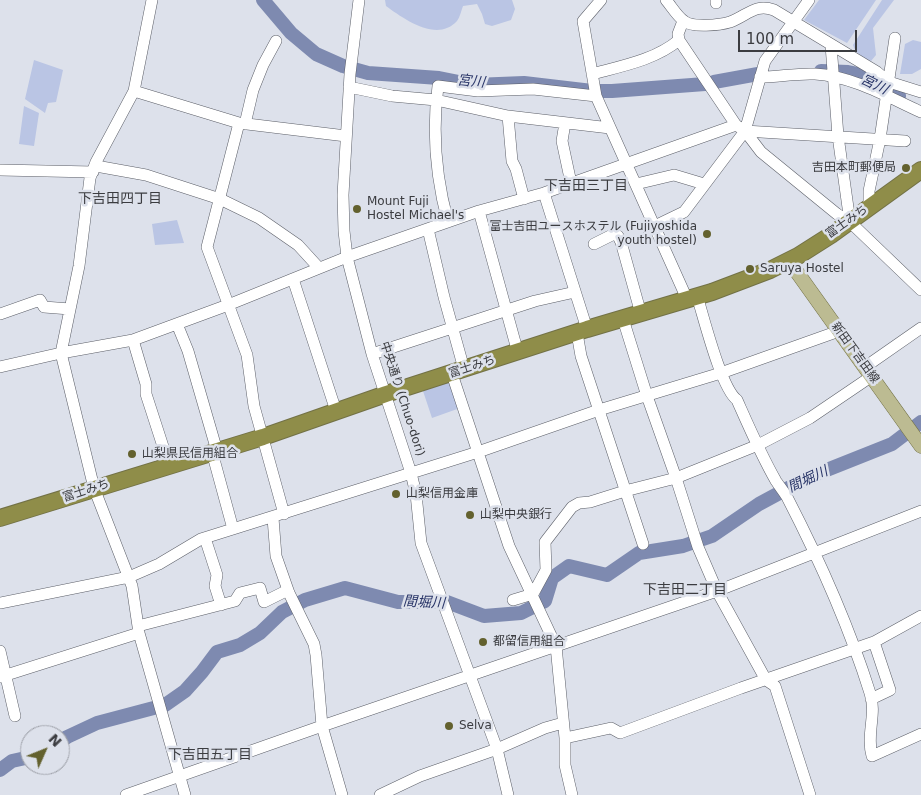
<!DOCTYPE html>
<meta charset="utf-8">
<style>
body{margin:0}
#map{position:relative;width:921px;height:795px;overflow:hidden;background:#dde1eb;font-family:"DejaVu Sans",sans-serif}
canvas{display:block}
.north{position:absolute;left:20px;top:725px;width:50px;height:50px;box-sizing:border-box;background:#dde1eb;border:1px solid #9c9fa7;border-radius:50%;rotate:46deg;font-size:14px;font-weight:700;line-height:20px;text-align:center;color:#3b3c40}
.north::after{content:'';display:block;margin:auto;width:18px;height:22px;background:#63612e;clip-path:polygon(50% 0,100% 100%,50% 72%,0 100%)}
.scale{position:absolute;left:738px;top:30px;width:119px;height:22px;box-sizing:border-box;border:2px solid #3b3c40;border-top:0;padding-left:6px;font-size:15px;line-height:18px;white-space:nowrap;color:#3b3c40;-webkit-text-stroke:4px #dde1eb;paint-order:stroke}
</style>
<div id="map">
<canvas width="921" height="795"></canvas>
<div class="north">N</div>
<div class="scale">100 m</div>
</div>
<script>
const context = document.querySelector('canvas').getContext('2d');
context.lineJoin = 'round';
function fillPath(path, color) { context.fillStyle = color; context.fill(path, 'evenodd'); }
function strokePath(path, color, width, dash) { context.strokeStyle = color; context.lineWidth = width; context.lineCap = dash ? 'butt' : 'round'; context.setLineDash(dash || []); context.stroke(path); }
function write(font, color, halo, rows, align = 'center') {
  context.font = font + ' "DejaVu Sans","Noto Sans JP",sans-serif'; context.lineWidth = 5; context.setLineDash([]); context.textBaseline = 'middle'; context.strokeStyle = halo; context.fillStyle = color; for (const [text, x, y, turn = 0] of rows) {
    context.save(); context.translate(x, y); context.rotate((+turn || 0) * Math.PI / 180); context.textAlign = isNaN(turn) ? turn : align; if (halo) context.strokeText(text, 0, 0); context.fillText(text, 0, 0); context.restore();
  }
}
fillPath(new Path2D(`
 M 385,0 L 512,0 L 515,9 L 511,20 L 492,26 L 485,24 L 482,14 L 477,4 L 463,6 C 461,11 460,17 457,21 C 437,43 404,19 386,6 Z
 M 819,0 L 876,0 L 847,43 L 804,20 Z
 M 882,0 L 894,0 L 873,28 L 876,55 L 871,61 C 863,58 855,53 853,45 Z
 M 913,40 L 921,42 L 921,69 L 912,74 L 900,74 L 905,44 Z
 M 34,60 L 63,70 L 56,102 L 48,103 L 45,113 L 25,99 Z
 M 24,106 L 39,113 L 34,146 L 19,144 Z
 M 177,220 L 184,243 L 155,245 L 152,224 Z
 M 449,377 L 460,408 L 432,418 L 421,385 Z`), '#bac5e4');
strokePath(new Path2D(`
 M 263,0 L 291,33 L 316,54 L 343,66 L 368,73 L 439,78 L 474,85 L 524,83 L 592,91 L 612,91 L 705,84
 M 821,71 L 848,72 L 858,74 L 899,96
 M 714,82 L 758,74
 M 60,742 L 67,737 L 97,723 L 165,705 L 185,691 L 202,672 L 217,652 L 240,645 L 260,633 L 282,612 L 305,600 L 345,588 L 398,602 L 447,602 L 484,616 L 521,613 L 545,601 L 552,578 L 569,566 L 607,575 L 639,553 L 683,546 L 712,536 L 759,504 L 809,477 L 892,444 L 921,422
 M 0,770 L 12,761 L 30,757`), '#7e8ab0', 14);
const minor = new Path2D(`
 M 152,0 L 134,91 L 96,162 L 90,178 L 79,266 L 61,353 L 94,488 L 132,586 L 139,633 L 185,795
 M 359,0 L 350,74 L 343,195 L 344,231 L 347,257 L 372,354 L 411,473 L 416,494 L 421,543 L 497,749 L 508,795
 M 601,0 L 583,21 L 596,96 L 687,299
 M 666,0 C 672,7 677,16 684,21 C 692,28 720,25 730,22 C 747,16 755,3 774,10 L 877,72 L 889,82 L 921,92
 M 716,3 L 716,0
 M 683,21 L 678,34 L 679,40 L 736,125
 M 831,45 L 838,136 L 850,222
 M 592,74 C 622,66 655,60 679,40
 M 760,77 C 778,77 797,73 815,74 C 852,76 888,97 921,112
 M 349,87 L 392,96 L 436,100 L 508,116 L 610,128
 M 134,91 L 239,123 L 346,136
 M 508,116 L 512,161 L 516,169 L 524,199
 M 239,123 L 207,247 L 247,355 L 254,406 L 284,514
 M 565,123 L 562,141 L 571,183
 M 245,124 L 253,90 L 263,65 L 276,41
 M 745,131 L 905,141
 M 96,166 L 146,175 L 220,199 L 259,218 L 298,245 L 319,268
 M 0,170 L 93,172
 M 636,184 L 674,175 L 704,184
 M 544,193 L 587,329
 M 869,207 L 869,191 L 880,139 L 895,38
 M 479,211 L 518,353
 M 448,222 C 436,178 432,132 438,86 L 478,91 L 533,89 L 596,96
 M 655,226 L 684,212 L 745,131 L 765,61 L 809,0
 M 428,229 L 444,297 L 464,369
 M 594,244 L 614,234 L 618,236 L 621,242 L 641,314
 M 293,279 L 336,411
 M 697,296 C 704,318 721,388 737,400 C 749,427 761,455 776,481 C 780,487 784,492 787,497 C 819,559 849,626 870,693 C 877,714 866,734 872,756 L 921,734
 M 0,314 L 40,300 L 44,307 L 70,309
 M 623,319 L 647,396 L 676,478 L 698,547 L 717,591 L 766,680 L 775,686 L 810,795
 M 177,324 L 188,351 L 217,451
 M 577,333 L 581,356 L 643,544
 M 133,340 L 146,384 L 146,394 L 169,465
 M 372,354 L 535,301 L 575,292
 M 0,367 L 61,353 L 133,340 L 228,305 L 347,257 L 479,211 L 544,193 L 736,125 L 745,131 L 761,152 L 837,214 L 850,222 L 921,290
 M 865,367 L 921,328
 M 452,374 L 509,546 L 556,646 L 565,738 L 565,765 L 572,795
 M 212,452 L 233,529
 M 273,518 L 276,556 L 289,593 L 314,644 L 316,655 L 322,726 L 342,795
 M 205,538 L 217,575 L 215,586 L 221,605
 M 513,600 L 533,594 L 546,570 L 545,542 L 572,507 L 579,503 L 590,502 L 625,491 L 676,478 L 758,445 L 810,418 L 872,376
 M 0,603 L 129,577 L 159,564 L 201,539 L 478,452 L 599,410 L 721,373 L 839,331
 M 138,626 L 235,601 L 240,593 L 260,588 L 264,602 L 288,590
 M 0,651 L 15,716
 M 0,677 L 139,633
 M 871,699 L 890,690 L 874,642
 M 565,738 L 611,728 L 620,733 L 741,688 L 874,642 L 921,616
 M 126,795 L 322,726 L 717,591 L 921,511
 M 380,795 L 420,776 L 497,749 L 545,728 L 563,723`);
const major = new Path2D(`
 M 789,261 L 921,446`);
const highway = new Path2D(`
 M 0,518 L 263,437 L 386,394 L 587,329 L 712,292 L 770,270 L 798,256 L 831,235 L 921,170`);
strokePath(minor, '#5c5f68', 12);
strokePath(major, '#727146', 15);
strokePath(highway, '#727146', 18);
strokePath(minor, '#fff', 11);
strokePath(major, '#bcbb92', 14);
strokePath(highway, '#8f8d49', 16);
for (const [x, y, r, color] of [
 [906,168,5,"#63612e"],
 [357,209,5,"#63612e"],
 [707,234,5,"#63612e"],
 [750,269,5,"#63612e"],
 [132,454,5,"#63612e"],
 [396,494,5,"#63612e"],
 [470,515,5,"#63612e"],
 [483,642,5,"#63612e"],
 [449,726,5,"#63612e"]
]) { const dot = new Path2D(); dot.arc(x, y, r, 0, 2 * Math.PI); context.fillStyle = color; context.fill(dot); strokePath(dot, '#dde1eb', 2); }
write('12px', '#3b3c40', '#dde1eb', [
 ["吉田本町郵便局",896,168,"right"],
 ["Mount Fuji",367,202],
 ["Hostel Michael's",367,216],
 ["富士吉田ユースホステル (Fujiyoshida",697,227,"right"],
 ["youth hostel)",697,241,"right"],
 ["Saruya Hostel",760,269],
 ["山梨県民信用組合",142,454],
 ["山梨信用金庫",406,494],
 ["山梨中央銀行",480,515],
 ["都留信用組合",493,642],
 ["Selva",459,726]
], 'left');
write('12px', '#3b3c40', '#dde1eb', [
 ["富士みち",847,222,-35],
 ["新田下吉田線",855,353,54],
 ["富士みち",472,367,-18],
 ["中央通り (Chuo-dori)",402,399,72],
 ["富士みち",86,491,-18]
]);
write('italic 14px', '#293568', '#dde1eb', [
 ["宮川",471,82,6],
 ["宮川",874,85,26],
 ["間堀川",808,480,-25],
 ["間堀川",424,603,3]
]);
write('14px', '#3b3c40', '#dde1eb', [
 ["下吉田三丁目",586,186],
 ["下吉田四丁目",120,199],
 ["下吉田二丁目",685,590],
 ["下吉田五丁目",210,755]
]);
</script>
